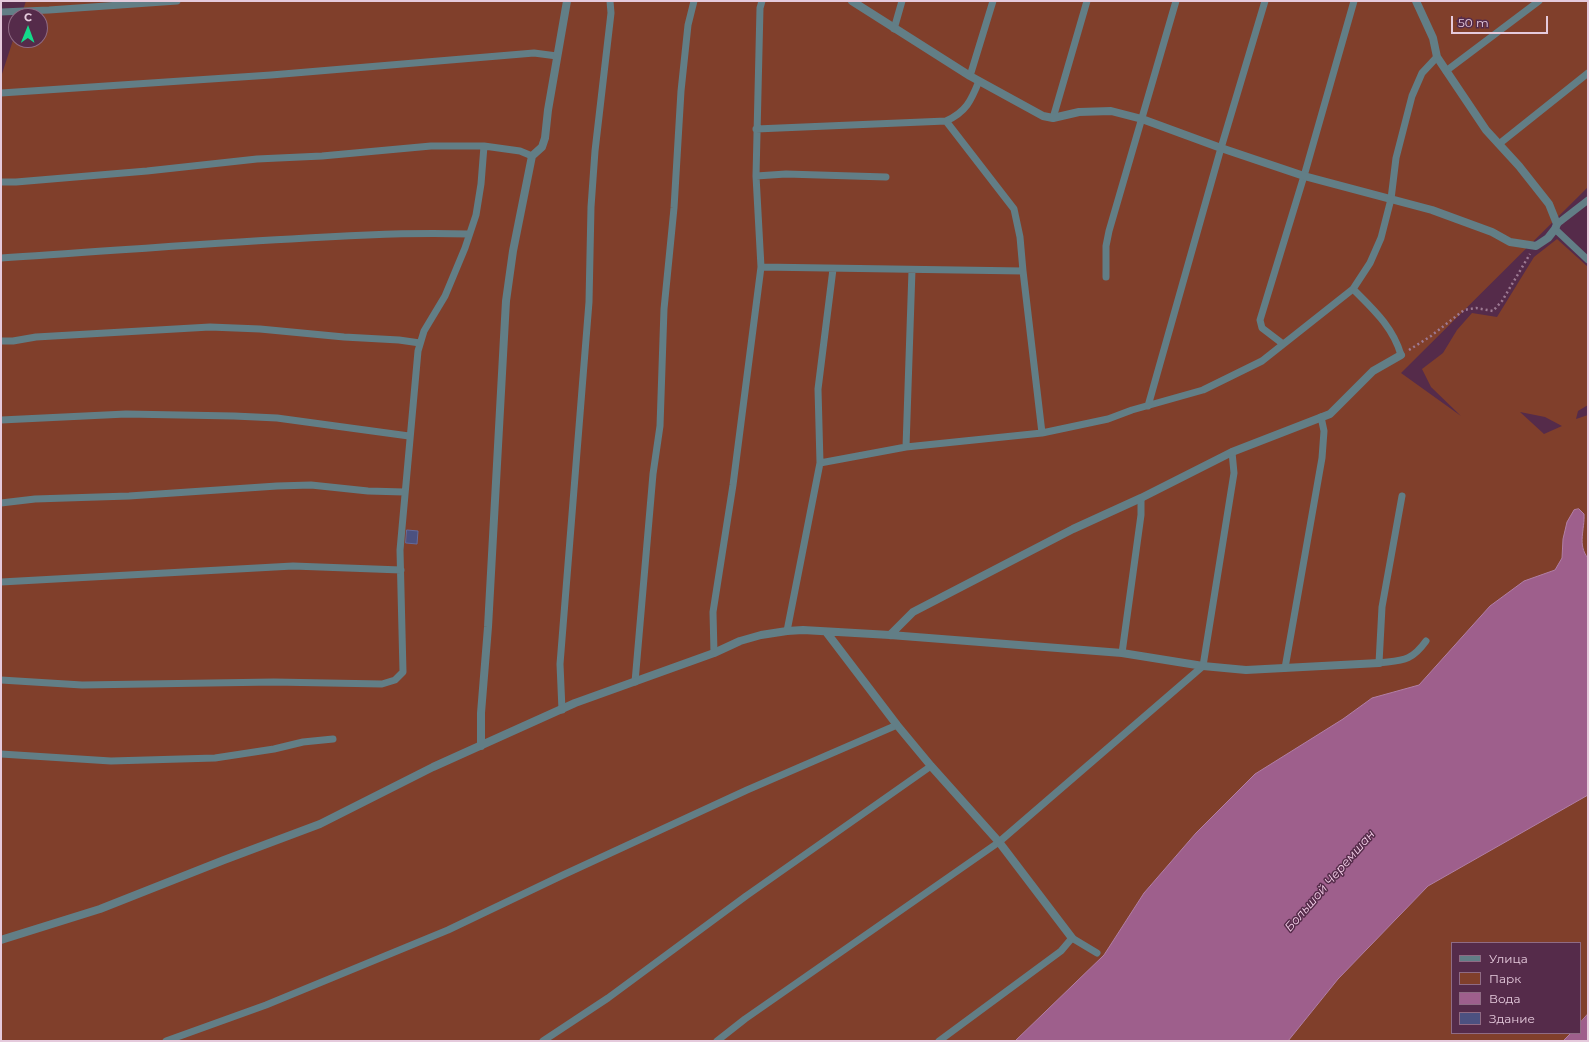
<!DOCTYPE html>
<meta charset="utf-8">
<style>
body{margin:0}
#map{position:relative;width:1589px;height:1042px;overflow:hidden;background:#552b4a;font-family:Montserrat,sans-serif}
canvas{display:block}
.frame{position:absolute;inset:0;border:2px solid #e5cadc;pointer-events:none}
.legend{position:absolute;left:1451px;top:942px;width:130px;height:92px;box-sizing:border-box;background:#552b4a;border:1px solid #8f6b84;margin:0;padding:5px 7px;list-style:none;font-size:12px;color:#e5cadc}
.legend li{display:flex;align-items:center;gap:8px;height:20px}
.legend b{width:20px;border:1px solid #8f6b84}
.north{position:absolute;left:8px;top:8px;width:40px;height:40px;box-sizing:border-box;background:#552b4a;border:1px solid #8f6b84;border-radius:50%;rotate:1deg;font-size:11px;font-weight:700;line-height:16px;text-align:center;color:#e5cadc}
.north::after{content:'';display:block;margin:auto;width:14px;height:18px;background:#13d98a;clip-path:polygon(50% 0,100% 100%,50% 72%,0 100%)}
.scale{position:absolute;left:1451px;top:16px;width:97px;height:18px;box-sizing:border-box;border:2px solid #e5cadc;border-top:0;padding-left:5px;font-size:12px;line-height:14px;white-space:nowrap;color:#e5cadc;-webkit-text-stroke:3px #552b4a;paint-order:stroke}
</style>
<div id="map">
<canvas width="1589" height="1042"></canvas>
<div class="frame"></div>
<ul class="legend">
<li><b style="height:5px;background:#627e86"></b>Улица</li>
<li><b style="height:11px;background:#803f2b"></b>Парк</li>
<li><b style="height:11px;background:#9e5f8c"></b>Вода</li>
<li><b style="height:11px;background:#4c5180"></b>Здание</li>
</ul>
<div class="north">С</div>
<div class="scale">50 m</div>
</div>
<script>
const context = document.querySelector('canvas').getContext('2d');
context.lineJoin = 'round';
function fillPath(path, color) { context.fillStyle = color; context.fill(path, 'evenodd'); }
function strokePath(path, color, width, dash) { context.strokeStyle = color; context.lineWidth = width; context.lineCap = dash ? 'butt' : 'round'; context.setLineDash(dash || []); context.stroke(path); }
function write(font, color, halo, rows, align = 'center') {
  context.font = font + ' Montserrat,sans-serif'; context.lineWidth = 3; context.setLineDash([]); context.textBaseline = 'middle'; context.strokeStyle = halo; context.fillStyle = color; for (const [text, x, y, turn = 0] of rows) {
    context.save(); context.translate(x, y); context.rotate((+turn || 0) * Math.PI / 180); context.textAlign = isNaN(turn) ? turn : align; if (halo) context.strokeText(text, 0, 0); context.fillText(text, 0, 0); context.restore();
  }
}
fillPath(new Path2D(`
 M 26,1 L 1588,1 L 1588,187 L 1401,373 L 1461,416 L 1431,387 L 1422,369 L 1443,353 L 1457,330 L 1472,313 L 1497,317 L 1534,257 L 1557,239 L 1588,267 L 1588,405 L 1578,411 L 1576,419 L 1588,415 L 1588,558 C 1579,547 1582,534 1584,521 L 1563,539 L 1562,558 L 1555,570 L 1524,581 L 1490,606 L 1419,685 L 1372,698 L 1343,719 L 1255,774 L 1196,833 L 1144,893 L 1104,955 L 1015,1041 L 1,1041 L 1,77 L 16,31 L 16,40 L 40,40 L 40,16 L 21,16 ZM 1520,412 L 1545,417 L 1562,426 L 1544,434 Z
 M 1588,795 L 1588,1014 L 1580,1023 L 1580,943 L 1452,943 L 1452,1033 L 1571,1033 L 1563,1041 L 1288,1041 L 1338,979 L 1428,886 Z`), '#803f2b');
const water = new Path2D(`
 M 1579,509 L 1584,514 C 1585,529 1577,545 1588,558 L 1588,795 L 1428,886 L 1338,979 L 1288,1041 L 1015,1041 L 1104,955 L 1144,893 L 1196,833 L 1255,774 L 1343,719 L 1372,698 L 1419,685 L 1490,606 L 1524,581 L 1555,570 L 1562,558 L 1563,539 L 1567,522 L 1574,510 Z
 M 1588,1014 L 1588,1041 L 1563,1041 L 1571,1033 L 1580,1033 L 1580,1023 Z`);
fillPath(water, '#9e5f8c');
strokePath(water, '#b37fa4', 1);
const building = new Path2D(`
 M 407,530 L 418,531 L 417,544 L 406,543 Z`);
fillPath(building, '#4c5180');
strokePath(building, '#646a9b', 1);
strokePath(new Path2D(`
 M 1409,350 L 1431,336 L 1464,310 L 1476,308 L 1493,311 L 1502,301 L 1530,254`), '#9d7a93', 2.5, [2, 3]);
strokePath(new Path2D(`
 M 1,12 L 49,10 L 177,1
 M 894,29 L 902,1
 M 1446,71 L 1539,1
 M 970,76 L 993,1
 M 1,93 L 271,75 L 534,53 L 557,56
 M 1053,118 L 1087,1
 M 756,129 L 946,121 C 966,112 971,101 979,81
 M 1499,144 L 1588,73
 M 756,176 L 786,174 L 886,177
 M 1,182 L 16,182 L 147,171 L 257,159 L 322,156 L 431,146 L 484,146 L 520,151 L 532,156
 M 1557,224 L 1588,200
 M 1555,229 L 1588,260
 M 1,258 C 98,252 194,244 291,239 C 350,235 410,232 469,234
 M 761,267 L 1023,271 L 1020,237 L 1014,209 L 946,121
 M 1023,271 L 1042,433
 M 1106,277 L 1106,246 L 1109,231 L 1176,1
 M 1353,289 C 1373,309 1393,327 1401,355
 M 1,341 L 13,341 L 36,337 L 210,327 L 260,329 L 344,337 L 399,340 L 420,343
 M 1283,344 L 1262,328 L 1260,320 L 1304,176 L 1354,1
 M 1148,406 L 1221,148 L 1265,1
 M 1,420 L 126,414 L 234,416 L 277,418 L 409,436
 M 906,447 L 912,270
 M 820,463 L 818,389 L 833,269
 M 1402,496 L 1382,607 L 1379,663 C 1402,660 1411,662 1426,641
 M 1,503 L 35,499 L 129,496 L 277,486 L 311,485 L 368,491 L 404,492
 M 1,582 L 293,566 L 401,570
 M 787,631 L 820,463 L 906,447 L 1042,433 L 1108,419 L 1132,410 L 1203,390 L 1262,361 L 1353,289 L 1370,263 L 1381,238 L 1391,199 L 1396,158 L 1412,96 L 1422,73 L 1437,57
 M 714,653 L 713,612 L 733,485 L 761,267 L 756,176 L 760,8 L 762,1
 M 1122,653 L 1141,515 L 1141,498
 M 1285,668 L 1322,458 L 1324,431 L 1321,417
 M 1,680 L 82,685 L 274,682 L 382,684 L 395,680 L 403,672 L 400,550 L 418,351 L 424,331 L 445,296 L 465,248 L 476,215 L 481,184 L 484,146
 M 635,682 L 653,474 L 660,426 L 664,309 L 674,208 L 681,91 L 688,25 L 694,1
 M 562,710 L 560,664 L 589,302 L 591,207 L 595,151 L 611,13 L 610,1
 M 1,754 L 111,761 L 215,758 L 274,749 L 303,742 L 333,739
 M 166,1041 L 266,1005 L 448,930 L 563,875 L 747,790 L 897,725
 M 543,1041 L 608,998 L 746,896 L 931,766
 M 717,1041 L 745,1019 L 999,842 L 1203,666 L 1234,473 L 1232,452
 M 939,1041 L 1061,951 L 1072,938 L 1097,953`), '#627e86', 7);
strokePath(new Path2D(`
 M 852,1 L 970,76 L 1043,116 L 1053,118 L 1079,112 L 1111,111 L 1142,119 L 1221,148 L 1304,176 L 1432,210 L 1492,232 L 1510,242 L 1536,246 L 1548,238 L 1555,229 L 1557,224 L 1549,204 L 1519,166 L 1486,130 L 1437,57 L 1433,38 L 1416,1
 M 827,633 L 897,725 L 931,766 L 999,842 L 1072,938
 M 890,635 L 913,612 L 1073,529 L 1141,498 L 1232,452 L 1330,414 L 1373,371 L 1401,355
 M 481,746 L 481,713 L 488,627 L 506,301 L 513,251 L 532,156 L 542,147 L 545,138 L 548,110 L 567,1
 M 1,940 L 100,909 L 224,860 L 320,824 L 433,767 L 575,703 L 714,653 L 740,641 L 761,635 L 787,631 L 803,630 L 890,635 L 1122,653 L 1203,666 L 1246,670 L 1379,663`), '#627e86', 8);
write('italic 12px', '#f8d3ec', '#552b4a', [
 ["Большой Черемшан",1330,881,-49]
]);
</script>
